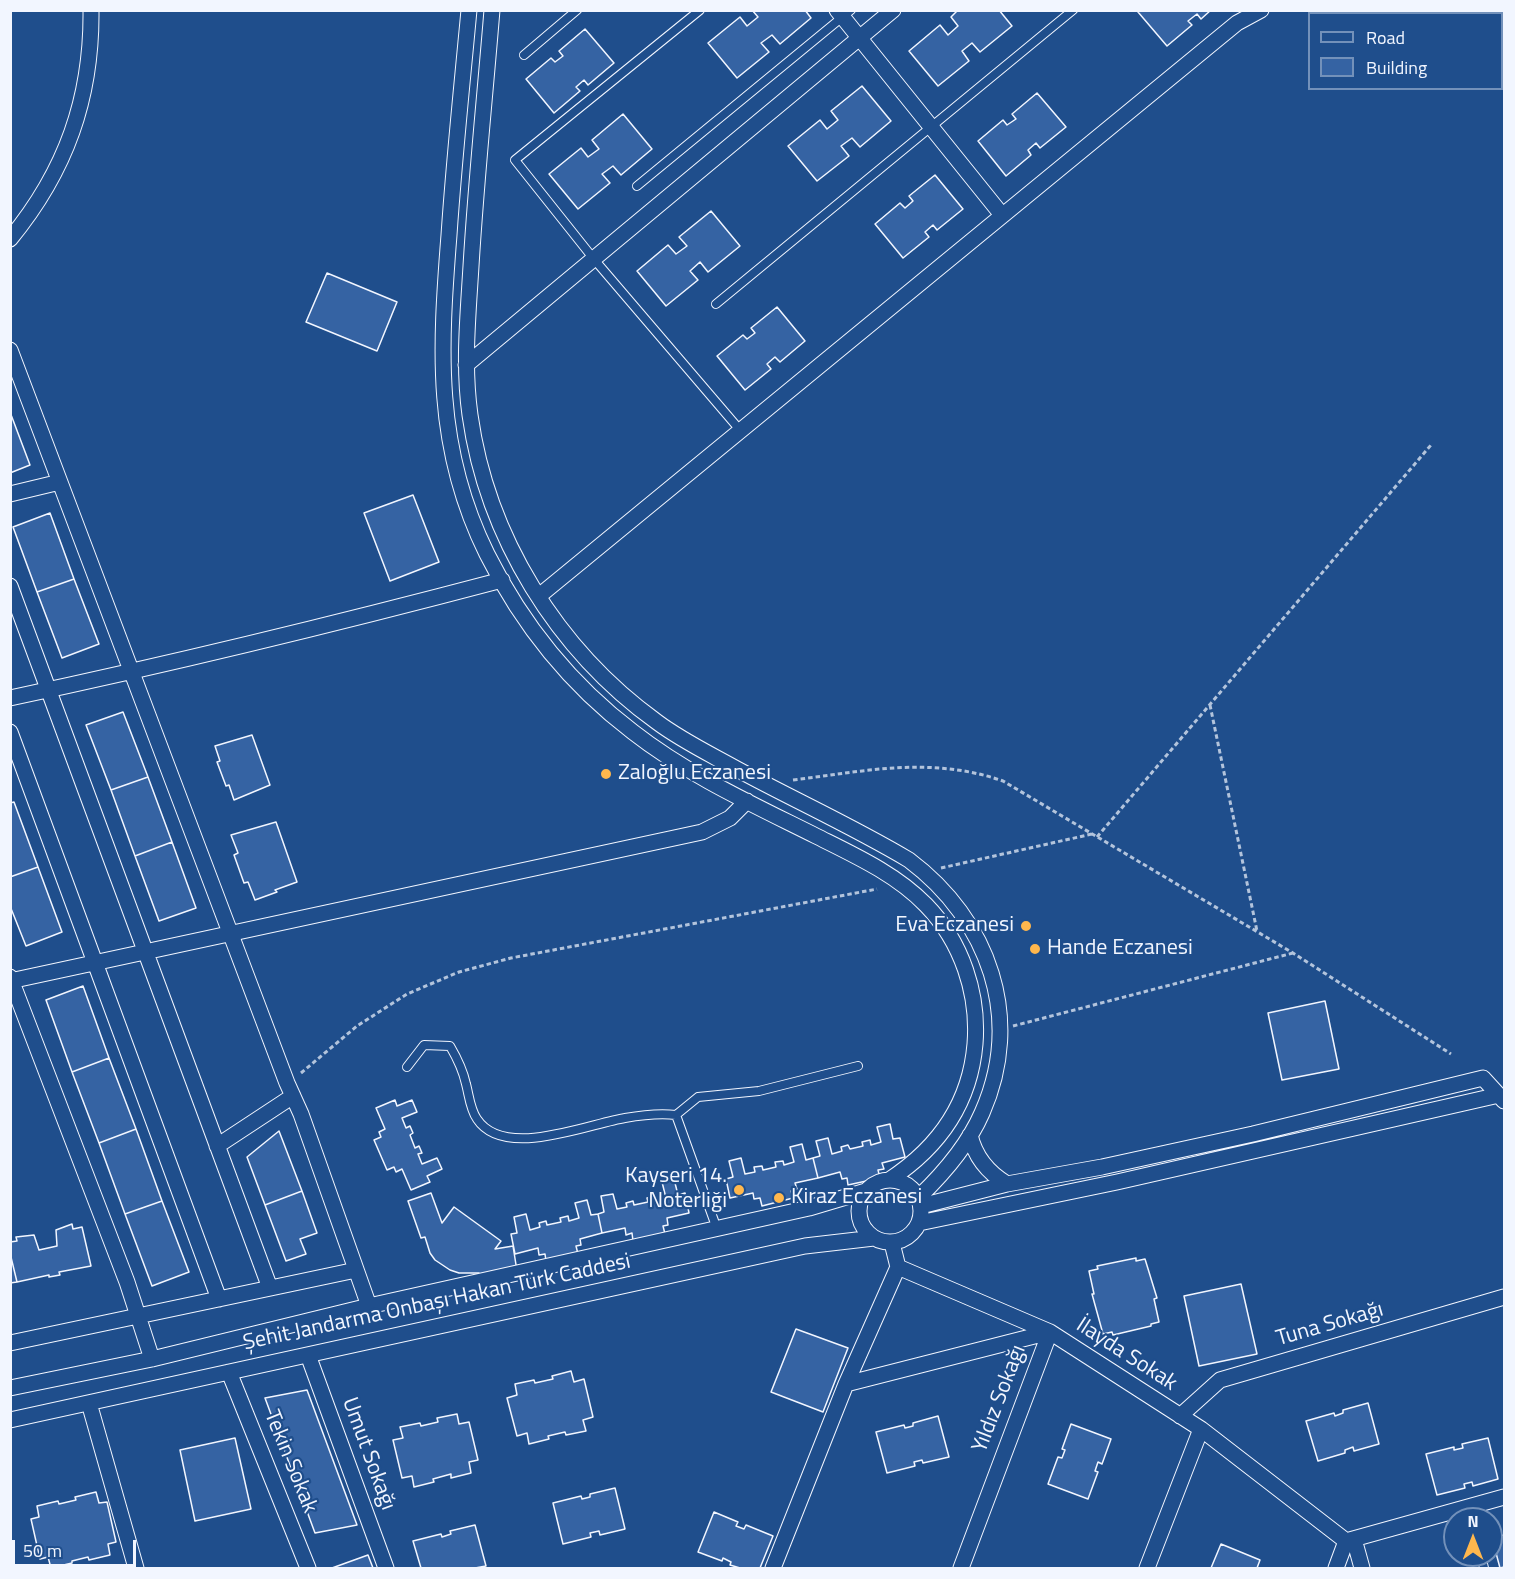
<!DOCTYPE html>
<meta charset="utf-8">
<style>
body{margin:0}
#map{position:relative;width:1515px;height:1579px;overflow:hidden;background:#1f4e8c;font-family:"Titillium Web",sans-serif}
canvas{display:block}
.frame{position:absolute;inset:0;border:12px solid #f2f6ff;pointer-events:none}
.legend{position:absolute;left:1308px;top:12px;width:195px;height:78px;box-sizing:border-box;background:#1f4e8c;border:2px solid #7391ba;margin:0;padding:8px 10px;list-style:none;font-size:18px;color:#f2f6ff}
.legend li{display:flex;align-items:center;gap:12px;height:30px}
.legend b{width:30px;border:2px solid #7391ba}
.north{position:absolute;left:1443px;top:1507px;width:60px;height:60px;box-sizing:border-box;background:#1f4e8c;border:2px solid #7391ba;border-radius:50%;rotate:0deg;font-size:16px;font-weight:700;line-height:24px;text-align:center;color:#f2f6ff}
.north::after{content:'';display:block;margin:auto;width:21px;height:27px;background:#ffb74d;clip-path:polygon(50% 0,100% 100%,50% 72%,0 100%)}
.scale{position:absolute;left:12px;top:1540px;width:124px;height:27px;box-sizing:border-box;border:3px solid #f2f6ff;border-top:0;padding-left:8px;font-size:18px;line-height:21px;white-space:nowrap;color:#f2f6ff;-webkit-text-stroke:4px #1f4e8c;paint-order:stroke}
</style>
<div id="map">
<canvas width="1515" height="1579"></canvas>
<div class="frame"></div>
<ul class="legend">
<li><b style="height:8px;background:#1f4e8c"></b>Road</li>
<li><b style="height:16px;background:#3563a3"></b>Building</li>
</ul>
<div class="north">N</div>
<div class="scale">50 m</div>
</div>
<script>
const context = document.querySelector('canvas').getContext('2d');
context.lineJoin = 'round';
function fillPath(path, color) { context.fillStyle = color; context.fill(path, 'evenodd'); }
function strokePath(path, color, width, dash) { context.strokeStyle = color; context.lineWidth = width; context.lineCap = dash ? 'butt' : 'round'; context.setLineDash(dash || []); context.stroke(path); }
function write(font, color, halo, rows, align = 'center') {
  context.font = font + ' "Titillium Web",sans-serif'; context.lineWidth = 4.5; context.setLineDash([]); context.textBaseline = 'middle'; context.strokeStyle = halo; context.fillStyle = color; for (const [text, x, y, turn = 0] of rows) {
    context.save(); context.translate(x, y); context.rotate((+turn || 0) * Math.PI / 180); context.textAlign = isNaN(turn) ? turn : align; if (halo) context.strokeText(text, 0, 0); context.fillText(text, 0, 0); context.restore();
  }
}
const building = new Path2D(`
 M 752,10 L 805,10 L 811,18 L 780,44 L 772,35 L 761,43 L 769,52 L 737,78 L 708,43 L 740,17 L 747,26 L 758,17 Z
 M 958,10 L 999,10 L 1012,26 L 980,52 L 972,43 L 962,51 L 969,61 L 938,86 L 909,51 L 940,25 L 948,35 L 958,26 L 951,17 Z
 M 1141,10 L 1211,10 L 1201,19 L 1197,14 L 1188,21 L 1192,25 L 1167,46 L 1138,12 Z
 M 585,29 L 614,63 L 588,85 L 584,80 L 576,87 L 580,91 L 554,113 L 526,79 L 551,58 L 555,62 L 563,56 L 559,51 Z
 M 862,86 L 891,121 L 860,147 L 852,138 L 841,146 L 849,156 L 817,181 L 788,146 L 820,120 L 827,129 L 838,120 L 831,111 Z
 M 1037,93 L 1066,127 L 1040,148 L 1036,143 L 1028,150 L 1031,155 L 1006,176 L 978,141 L 1003,120 L 1007,125 L 1016,119 L 1012,114 Z
 M 623,114 L 652,149 L 621,175 L 613,166 L 602,174 L 610,183 L 578,209 L 549,174 L 581,148 L 588,157 L 599,149 L 592,140 Z
 M 935,175 L 963,209 L 937,230 L 933,225 L 925,232 L 929,237 L 903,258 L 875,224 L 900,203 L 905,208 L 913,201 L 909,196 Z
 M 711,211 L 740,246 L 708,272 L 700,262 L 690,271 L 698,280 L 666,306 L 637,271 L 668,245 L 676,254 L 687,246 L 679,237 Z
 M 327,273 L 397,302 L 377,351 L 306,322 Z
 M 777,307 L 805,341 L 780,362 L 775,357 L 767,364 L 771,369 L 745,390 L 717,356 L 743,335 L 747,339 L 755,333 L 751,328 Z
 M 10,412 L 30,465 L 10,473 Z
 M 413,495 L 439,562 L 390,581 L 364,513 Z
 M 50,513 L 74,579 L 37,592 L 13,527 Z
 M 74,579 L 99,644 L 62,658 L 37,592 Z
 M 123,712 L 148,777 L 111,790 L 86,725 Z
 M 252,735 L 270,785 L 234,800 L 229,785 L 226,786 L 217,762 L 220,761 L 215,746 Z
 M 148,777 L 172,842 L 135,856 L 111,790 Z
 M 14,802 L 38,867 L 10,877 L 10,803 Z
 M 276,822 L 297,882 L 275,890 L 277,892 L 255,900 L 248,882 L 244,883 L 234,855 L 238,853 L 231,835 Z
 M 172,842 L 196,908 L 159,921 L 135,856 Z
 M 38,867 L 62,932 L 26,946 L 10,906 L 10,877 Z
 M 83,986 L 109,1058 L 72,1072 L 46,1000 Z
 M 1325,1001 L 1339,1069 L 1282,1080 L 1268,1013 Z
 M 109,1058 L 136,1129 L 99,1143 L 72,1072 Z
 M 395,1100 L 397,1106 L 412,1100 L 417,1112 L 402,1118 L 406,1128 L 410,1126 L 413,1133 L 410,1135 L 415,1148 L 419,1146 L 422,1153 L 418,1154 L 422,1164 L 437,1158 L 442,1169 L 427,1176 L 430,1182 L 411,1190 L 402,1169 L 396,1172 L 394,1167 L 387,1170 L 374,1140 L 381,1137 L 379,1132 L 385,1129 L 376,1108 Z
 M 890,1124 L 893,1139 L 900,1138 L 905,1157 L 882,1163 L 884,1169 L 878,1170 L 880,1178 L 848,1185 L 847,1178 L 842,1179 L 840,1172 L 818,1178 L 813,1158 L 820,1156 L 816,1141 L 828,1138 L 832,1154 L 842,1151 L 841,1147 L 848,1145 L 850,1149 L 863,1146 L 862,1142 L 870,1140 L 871,1145 L 881,1142 L 877,1127 Z
 M 136,1129 L 162,1201 L 125,1214 L 99,1143 Z
 M 279,1131 L 302,1191 L 265,1205 L 247,1157 Z
 M 802,1144 L 806,1160 L 813,1158 L 818,1178 L 795,1183 L 797,1189 L 791,1191 L 793,1198 L 762,1206 L 760,1198 L 754,1199 L 753,1193 L 730,1198 L 726,1179 L 733,1177 L 729,1161 L 741,1158 L 745,1174 L 755,1172 L 754,1167 L 762,1166 L 763,1170 L 776,1167 L 775,1162 L 783,1161 L 784,1165 L 794,1162 L 790,1147 Z
 M 674,1179 L 678,1195 L 685,1193 L 689,1213 L 667,1218 L 668,1225 L 663,1226 L 665,1234 L 633,1241 L 632,1233 L 626,1235 L 625,1228 L 602,1233 L 598,1214 L 604,1212 L 601,1196 L 613,1194 L 617,1209 L 627,1207 L 626,1203 L 633,1201 L 634,1205 L 648,1202 L 647,1198 L 655,1196 L 656,1200 L 666,1198 L 662,1182 Z
 M 302,1191 L 317,1233 L 300,1239 L 306,1254 L 286,1261 L 265,1205 Z
 M 431,1193 L 442,1223 L 454,1207 L 501,1241 L 495,1249 L 513,1246 L 517,1271 L 479,1277 L 479,1273 L 459,1273 L 450,1270 L 435,1260 L 430,1253 L 425,1237 L 421,1238 L 408,1201 Z
 M 587,1200 L 591,1215 L 598,1214 L 602,1233 L 580,1239 L 581,1245 L 576,1246 L 578,1254 L 546,1261 L 545,1254 L 539,1255 L 538,1248 L 515,1254 L 511,1234 L 517,1233 L 514,1217 L 526,1214 L 530,1230 L 540,1227 L 539,1223 L 546,1221 L 547,1225 L 561,1222 L 560,1218 L 568,1216 L 569,1221 L 579,1218 L 575,1203 Z
 M 162,1201 L 189,1272 L 152,1286 L 125,1214 Z
 M 72,1224 L 73,1229 L 82,1227 L 91,1266 L 59,1272 L 60,1275 L 49,1277 L 49,1275 L 17,1282 L 10,1253 L 10,1242 L 17,1241 L 16,1237 L 34,1235 L 39,1250 L 57,1246 L 56,1230 Z
 M 10,1253 L 17,1282 L 10,1283 Z
 M 1136,1258 L 1136,1261 L 1145,1259 L 1157,1298 L 1154,1299 L 1159,1322 L 1151,1324 L 1151,1326 L 1113,1335 L 1112,1332 L 1103,1334 L 1092,1294 L 1094,1294 L 1089,1271 L 1098,1269 L 1097,1266 Z
 M 1241,1284 L 1257,1354 L 1199,1366 L 1184,1296 Z
 M 796,1329 L 848,1348 L 823,1412 L 771,1392 Z
 M 571,1371 L 574,1382 L 584,1379 L 593,1417 L 583,1420 L 586,1431 L 566,1435 L 565,1432 L 548,1436 L 549,1439 L 529,1444 L 527,1433 L 517,1436 L 507,1398 L 517,1395 L 515,1384 L 534,1380 L 535,1383 L 553,1379 L 552,1376 Z
 M 307,1390 L 357,1525 L 315,1533 L 265,1398 Z
 M 1368,1403 L 1379,1444 L 1354,1451 L 1353,1447 L 1345,1450 L 1345,1453 L 1318,1461 L 1306,1421 L 1334,1413 L 1335,1416 L 1343,1413 L 1343,1410 Z
 M 457,1414 L 459,1424 L 469,1422 L 478,1460 L 469,1462 L 471,1473 L 451,1478 L 451,1474 L 433,1479 L 434,1482 L 414,1487 L 412,1476 L 402,1478 L 393,1440 L 403,1438 L 400,1427 L 420,1423 L 421,1426 L 438,1422 L 437,1418 Z
 M 938,1416 L 949,1457 L 923,1463 L 922,1460 L 914,1462 L 915,1466 L 887,1473 L 876,1432 L 904,1425 L 905,1428 L 913,1426 L 913,1423 Z
 M 1071,1424 L 1111,1439 L 1102,1464 L 1098,1462 L 1095,1471 L 1098,1472 L 1088,1499 L 1048,1484 L 1058,1457 L 1062,1458 L 1065,1450 L 1062,1449 Z
 M 235,1438 L 251,1509 L 195,1521 L 180,1450 Z
 M 1488,1438 L 1498,1479 L 1473,1486 L 1472,1482 L 1464,1484 L 1465,1488 L 1437,1495 L 1426,1454 L 1454,1447 L 1454,1450 L 1463,1448 L 1462,1444 Z
 M 615,1488 L 625,1529 L 600,1535 L 599,1531 L 590,1533 L 591,1537 L 563,1544 L 553,1503 L 581,1496 L 582,1499 L 590,1497 L 590,1494 Z
 M 96,1492 L 99,1503 L 107,1502 L 116,1542 L 108,1544 L 110,1555 L 89,1560 L 88,1557 L 72,1561 L 72,1563 L 51,1568 L 48,1557 L 40,1559 L 31,1519 L 39,1517 L 37,1506 L 58,1501 L 59,1504 L 76,1500 L 75,1497 Z
 M 714,1512 L 738,1522 L 736,1526 L 744,1529 L 746,1525 L 773,1536 L 760,1568 L 740,1568 L 730,1565 L 731,1562 L 723,1558 L 722,1561 L 698,1552 Z
 M 475,1525 L 486,1566 L 475,1568 L 421,1568 L 413,1541 L 441,1534 L 442,1537 L 451,1534 L 450,1531 Z
 M 1504,1535 L 1504,1567 L 1500,1568 L 1492,1538 Z
 M 1221,1544 L 1260,1560 L 1257,1568 L 1211,1568 Z
 M 368,1555 L 373,1568 L 332,1568 Z`);
fillPath(building, '#3563a3');
strokePath(building, '#f2f6ff', 1.5);
const lane = new Path2D(`
 M 700,10 L 515,160 L 593,258 L 740,430
 M 524,55 L 577,10
 M 637,186 L 851,10
 M 716,304 L 1073,10
 M 407,1067 L 424,1045 L 450,1046 C 457,1058 463,1070 466,1084 C 469,1095 470,1109 477,1119 C 504,1160 588,1124 625,1118 C 642,1115 659,1113 676,1115 L 717,1229
 M 676,1115 L 698,1097 L 759,1091 L 858,1066
 M 1469,1507 L 1472,1519
 M 1481,1555 L 1484,1568`);
const street = new Path2D(`
 M 469,10 C 462,85 454,160 449,235 C 440,349 434,447 487,554 C 522,624 571,685 633,732 C 688,775 754,805 816,836 C 854,855 896,874 926,905 C 962,942 979,994 975,1044 C 970,1104 938,1148 889,1180
 M 492,10 C 485,96 476,181 471,266 C 468,316 463,365 470,415 C 487,537 557,650 657,722 C 681,740 708,753 735,768 C 792,799 854,827 909,860 C 989,920 1024,1018 982,1113 C 968,1145 944,1173 919,1197
 M 837,10 L 1002,215
 M 10,239 C 66,171 92,98 91,10
 M 10,350 L 287,1083 L 301,1114 L 369,1306
 M 466,365 L 893,10
 M 10,494 L 60,482
 M 10,586 L 270,1288
 M 539,596 L 1237,23 L 1261,10
 M 10,698 C 175,663 339,623 502,580
 M 10,732 L 219,1299
 M 10,977 L 127,1282 L 152,1359
 M 10,981 L 702,832 L 730,818 L 747,801
 M 970,1135 C 975,1157 987,1172 1007,1184
 M 217,1146 L 293,1096
 M859 1211a31 31 0 1 1 62 0a31 31 0 1 1-62 0Z
 M 921,1206 L 1007,1184 L 1102,1167 L 1253,1134 L 1483,1078 L 1504,1101
 M 919,1223 L 1117,1182 L 1499,1095
 M 898,1267 L 1050,1332 L 961,1568
 M 10,1343 L 356,1270
 M 308,1355 L 386,1568
 M 229,1372 L 308,1568
 M 846,1384 L 1050,1332 L 1201,1429 L 1346,1541
 M 10,1388 L 152,1359 L 369,1306 L 809,1208 L 866,1191
 M 89,1403 L 136,1568
 M 1180,1416 L 1220,1380 L 1504,1297
 M 10,1420 L 805,1246 L 874,1238
 M 1354,1539 L 1362,1568
 M 773,1568 L 846,1384 L 898,1267 L 892,1243
 M 1147,1568 L 1201,1429
 M 1336,1568 L 1346,1541 L 1504,1497`);
strokePath(lane, '#f2f6ff', 10);
strokePath(street, '#f2f6ff', 17);
strokePath(new Path2D(`
 M 1210,705 L 1257,931
 M 793,780 C 866,771 931,756 1003,781 L 1293,953 L 1451,1054
 M 1097,837 L 1431,445
 M 941,868 L 1092,834
 M 1013,1026 L 1293,953
 M 301,1073 L 357,1026 L 407,994 L 459,972 L 511,958 L 877,889`), '#b3c4dc', 3, [4.5, 3]);
strokePath(lane, '#1f4e8c', 8);
strokePath(street, '#1f4e8c', 15);
for (const [x, y, r, color] of [
 [606,774,6,"#ffb74d"],
 [1026,926,6,"#ffb74d"],
 [1035,949,6,"#ffb74d"],
 [739,1190,6,"#ffb74d"],
 [779,1198,6,"#ffb74d"]
]) { const dot = new Path2D(); dot.arc(x, y, r, 0, 2 * Math.PI); context.fillStyle = color; context.fill(dot); strokePath(dot, '#1f4e8c', 2); }
write('22px', '#f2f6ff', '#1f4e8c', [
 ["Zaloğlu Eczanesi",618,774],
 ["Eva Eczanesi",1014,926,"right"],
 ["Hande Eczanesi",1047,949],
 ["Kayseri 14.",727,1177,"right"],
 ["Noterliği",727,1202,"right"],
 ["Kiraz Eczanesi",791,1198]
], 'left');
write('22px', '#f2f6ff', '#1f4e8c', [
 ["Şehit Jandarma Onbaşı Hakan Türk Caddesi",437,1303,-12],
 ["Tuna Sokağı",1330,1325,-16],
 ["İlayda Sokak",1126,1355,33],
 ["Yıldız Sokağı",1000,1399,-69],
 ["Umut Sokağı",368,1454,70],
 ["Tekin Sokak",290,1462,68]
]);
</script>
